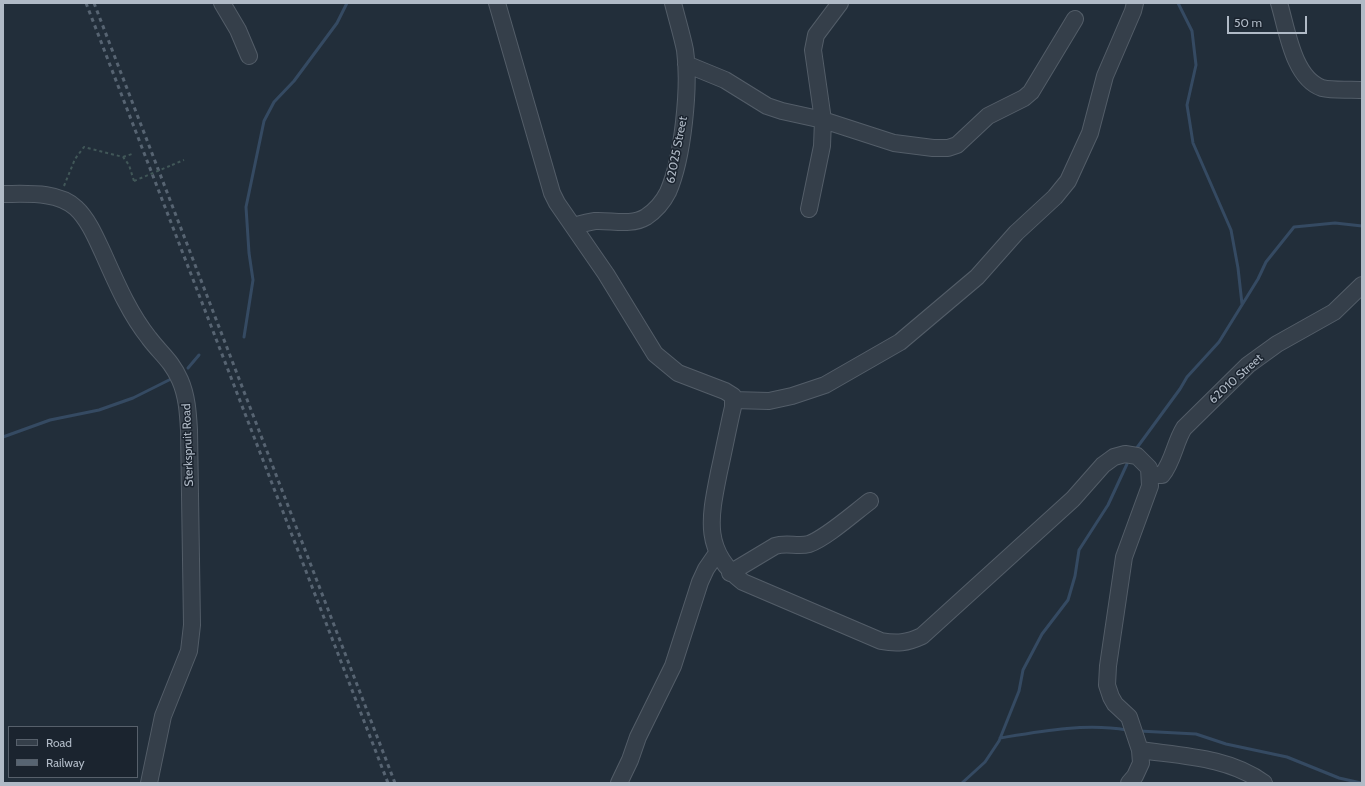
<!DOCTYPE html>
<style>
body{margin:0}
#map{position:relative;width:1365px;height:786px;overflow:hidden;background:#222e3a;font-family:Cabin,sans-serif}
canvas{display:block}
.frame{position:absolute;inset:0;border:4px solid #b0bac6;pointer-events:none}
.legend{position:absolute;left:8px;top:726px;width:130px;height:52px;box-sizing:border-box;background:#1b242f;border:1px solid #57606b;margin:0;padding:5px 7px;list-style:none;font-size:12px;color:#b0bac6}
.legend li{display:flex;align-items:center;gap:8px;height:20px}
.legend b{width:20px;border:1px solid #57606b}
.scale{position:absolute;left:1227px;top:16px;width:80px;height:18px;box-sizing:border-box;border:2px solid #b0bac6;border-top:0;padding-left:5px;font-size:12px;line-height:14px;white-space:nowrap;color:#b0bac6;-webkit-text-stroke:3px #1b242f;paint-order:stroke}
</style>
<div id="map">
<canvas width="1365" height="786"></canvas>
<div class="frame"></div>
<ul class="legend">
<li><b style="height:5px;background:#353f4a"></b>Road</li>
<li><b style="height:5px;background:#576472"></b>Railway</li>
</ul>
<div class="scale">50 m</div>
</div>
<script>
const context = document.querySelector('canvas').getContext('2d');
context.lineJoin = 'round';
function strokePath(path, color, width, dash) { context.strokeStyle = color; context.lineWidth = width; context.lineCap = dash ? 'butt' : 'round'; context.setLineDash(dash || []); context.stroke(path); }
function write(font, color, halo, rows, align = 'center') {
  context.font = font + ' Cabin,sans-serif'; context.lineWidth = 3; context.setLineDash([]); context.textBaseline = 'middle'; context.strokeStyle = halo; context.fillStyle = color; for (const [text, x, y, turn = 0] of rows) {
    context.save(); context.translate(x, y); context.rotate((+turn || 0) * Math.PI / 180); context.textAlign = isNaN(turn) ? turn : align; if (halo) context.strokeText(text, 0, 0); context.fillText(text, 0, 0); context.restore();
  }
}
strokePath(new Path2D(`
 M 1178,3 L 1192,31 L 1196,65 L 1187,105 L 1193,143 L 1231,230 L 1238,268 L 1242,304
 M 244,337 L 253,280 L 249,253 L 246,207 L 264,121 L 274,102 L 294,81 L 337,23 L 347,3
 M 188,368 L 199,355
 M 3,437 L 50,420 L 99,410 L 133,398 L 169,380
 M 1136,449 L 1180,389 L 1187,377 L 1219,342 L 1258,279 L 1266,262 L 1294,227 L 1335,223 L 1362,226
 M 1139,731 L 1196,734 L 1226,744 L 1287,757 L 1339,778 L 1361,783
 M 1000,738 C 1042,731 1085,723 1127,730
 M 962,783 L 985,762 L 999,741 L 1019,691 L 1023,670 L 1042,634 L 1068,600 L 1075,576 L 1079,550 L 1108,505 L 1127,464`), '#354a62', 3);
const minor = new Path2D(`
 M 222,3 L 238,30 L 249,56
 M 497,3 L 552,193 L 557,203 L 606,274 L 655,354 L 678,373 L 725,391 L 733,396 L 733,407 C 728,428 724,450 719,472 C 710,517 702,551 743,582 L 881,641 C 897,644 907,643 922,636 L 1073,499 L 1103,465 L 1114,457 L 1125,454 L 1137,456 L 1149,468 L 1150,486 L 1124,557 L 1108,666 L 1107,685 L 1111,697 L 1115,704 L 1129,717 L 1140,750 L 1141,763 L 1135,776 L 1129,783
 M 1279,3 C 1287,29 1293,78 1322,88 C 1334,91 1350,89 1362,90
 M 686,64 L 725,80 L 767,106 L 782,111 L 823,120 L 894,143 L 933,148 L 948,148 L 957,145 L 988,116 L 1024,98 L 1031,92 L 1075,19
 M 3,194 C 26,194 58,191 76,208 C 88,219 96,238 103,253 C 116,282 129,313 149,338 C 161,354 171,360 180,380 C 187,396 188,413 189,430 L 192,625 L 189,651 L 163,716 L 149,783
 M 809,209 L 822,146 L 823,120 L 813,50 L 816,35 L 840,3
 M 574,226 C 581,224 588,222 595,221 C 611,220 631,226 646,217 C 655,211 663,202 668,192 C 683,158 690,87 685,50 C 682,35 677,19 673,3
 M 733,400 L 769,401 L 792,396 L 825,385 L 900,342 L 977,277 L 1016,233 L 1055,197 L 1068,181 L 1090,133 L 1105,76 L 1133,11 L 1135,3
 M 1151,475 L 1162,475 C 1173,462 1175,442 1184,428 L 1248,365 L 1277,344 L 1334,312 L 1362,285
 M 730,573 L 775,546 C 786,542 798,547 809,544 C 826,538 854,513 870,501
 M 1140,750 C 1182,756 1229,757 1264,783
 M 619,783 L 630,760 L 638,737 L 673,666 L 700,582 L 706,569 L 717,553`);
strokePath(minor, '#535d68', 18);
strokePath(new Path2D(`
 M 123,157 L 132,154
 M 172,165 L 184,160
 M 64,186 L 75,159 L 84,147 L 123,157 L 129,165 L 134,181`), '#415758', 2, [3, 3]);
strokePath(minor, '#353f4a', 16);
strokePath(new Path2D(`
 M 86,3 L 388,783
 M 94,3 L 395,783`), '#576472', 3, [4, 4]);
strokePath(new Path2D(`
 M 134,181 L 172,165`), '#415758', 2, [3, 3]);
write('12px', '#b0bac6', '#1b242f', [
 ["62025 Street",677,150,-79],
 ["62010 Street",1236,379,-42],
 ["Sterkspruit Road",188,445,-92]
]);
</script>
